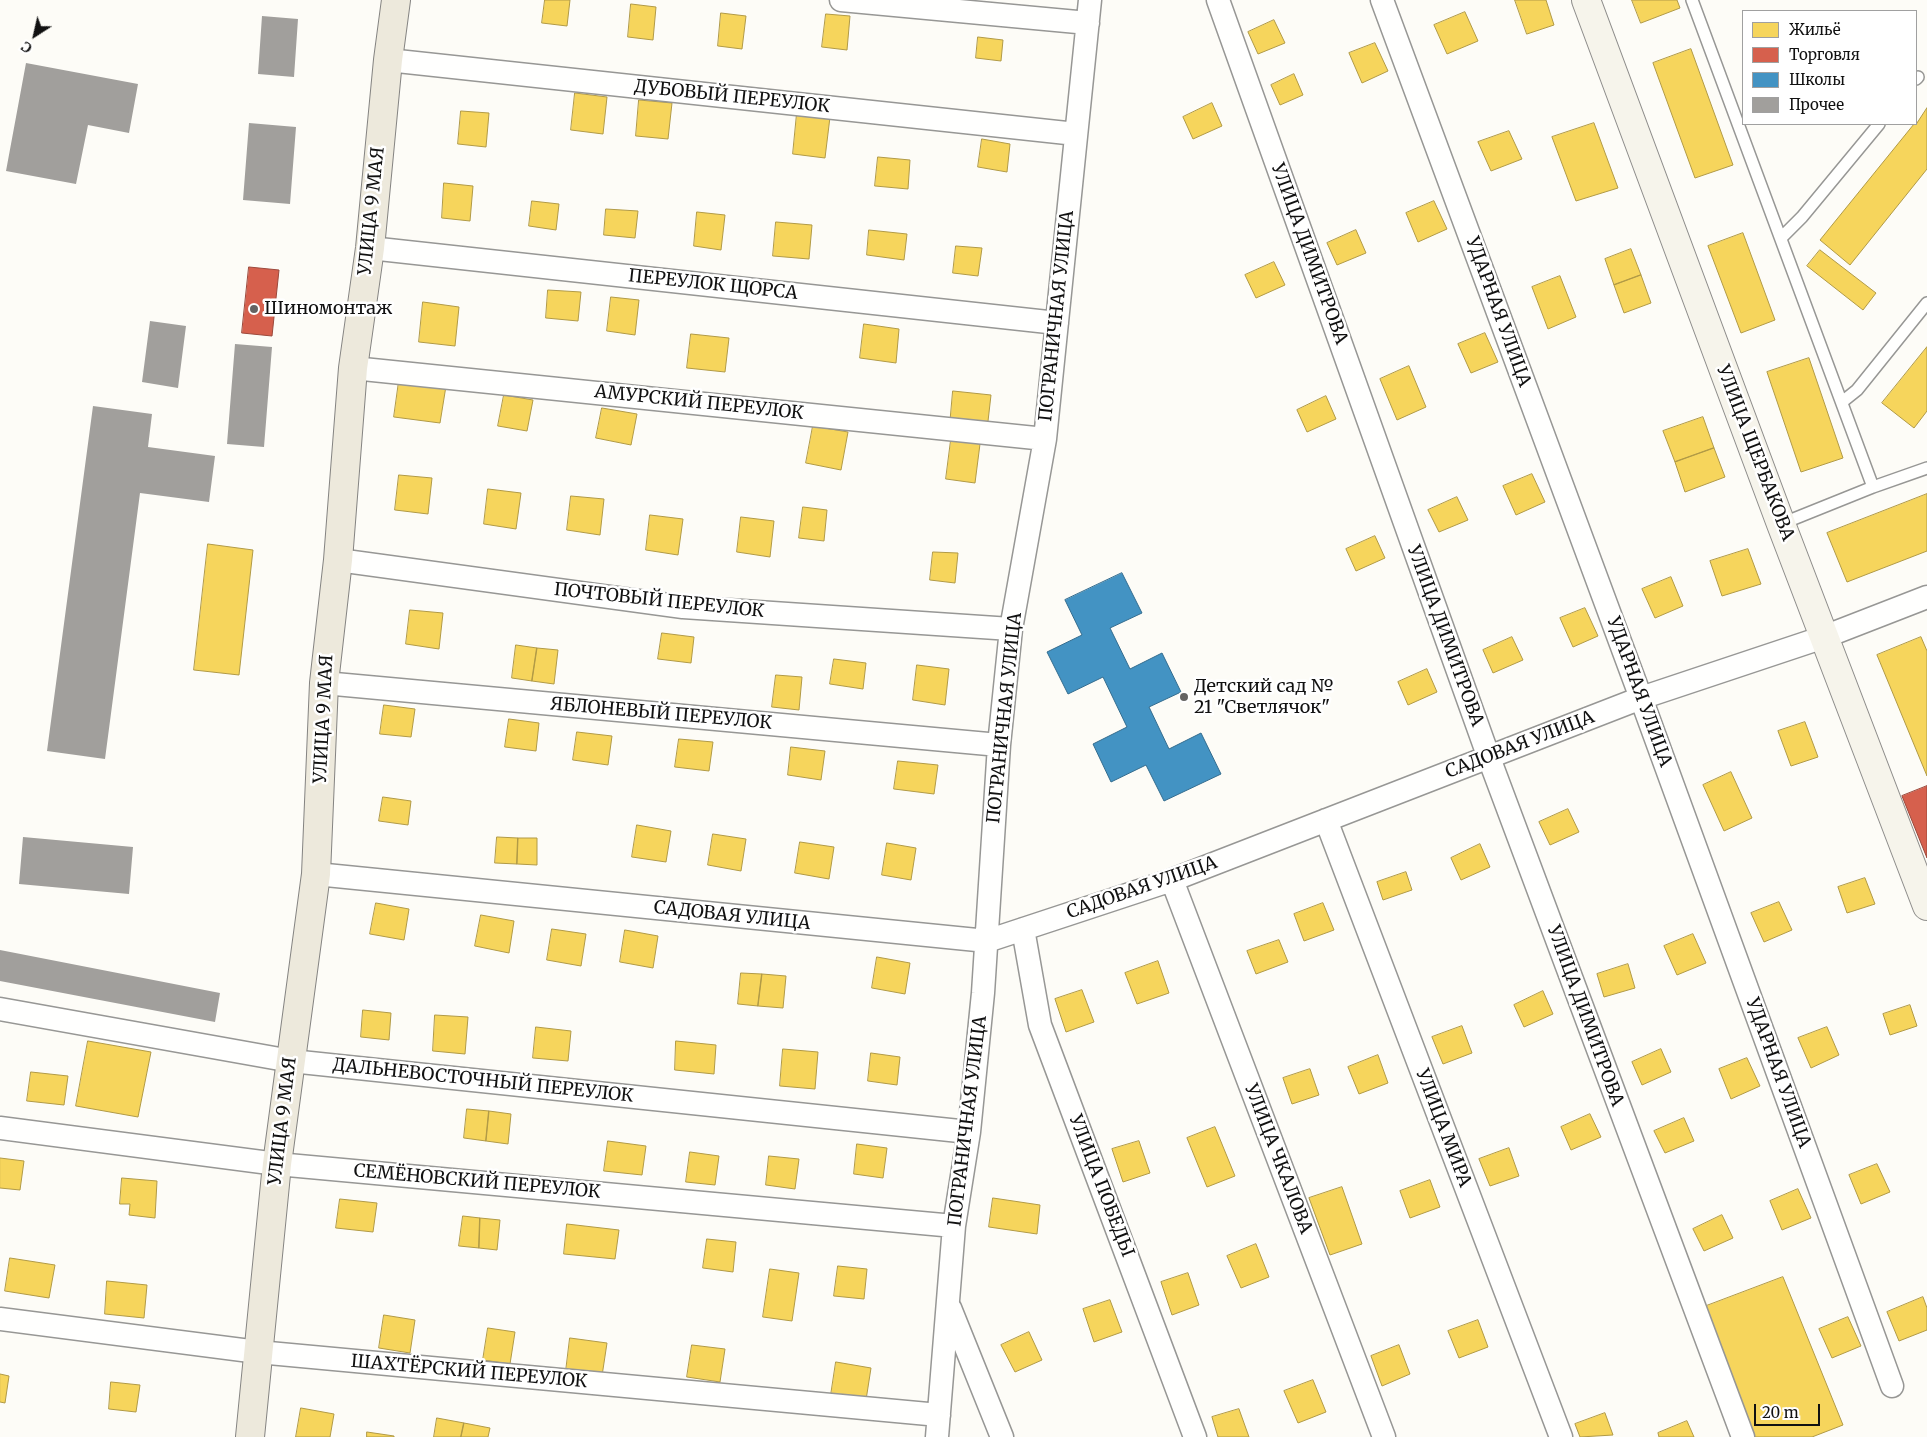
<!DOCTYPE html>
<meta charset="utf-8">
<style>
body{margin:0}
#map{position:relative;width:1927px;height:1437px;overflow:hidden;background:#fdfcf7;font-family:Merriweather,serif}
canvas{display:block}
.legend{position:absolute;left:1742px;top:10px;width:175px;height:115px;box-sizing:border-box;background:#fff;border:1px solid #a0a0a0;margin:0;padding:6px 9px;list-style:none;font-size:15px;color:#111}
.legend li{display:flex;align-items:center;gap:10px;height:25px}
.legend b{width:25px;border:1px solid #a0a0a0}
.north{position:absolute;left:10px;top:10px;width:50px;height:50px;-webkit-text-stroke:4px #fff;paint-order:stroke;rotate:215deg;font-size:14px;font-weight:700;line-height:20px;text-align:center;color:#111}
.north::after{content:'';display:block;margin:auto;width:18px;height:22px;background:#111;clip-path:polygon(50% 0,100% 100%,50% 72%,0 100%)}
.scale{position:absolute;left:1754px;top:1404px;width:66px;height:22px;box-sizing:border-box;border:2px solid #111;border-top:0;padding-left:6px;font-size:15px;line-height:18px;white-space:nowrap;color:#111;-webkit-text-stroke:4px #fff;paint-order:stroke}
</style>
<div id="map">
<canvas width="1927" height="1437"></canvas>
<ul class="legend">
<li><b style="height:14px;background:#f6d55c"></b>Жильё</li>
<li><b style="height:14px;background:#d6604d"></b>Торговля</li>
<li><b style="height:14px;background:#4393c3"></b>Школы</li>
<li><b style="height:14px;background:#a19f9c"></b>Прочее</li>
</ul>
<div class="north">С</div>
<div class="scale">20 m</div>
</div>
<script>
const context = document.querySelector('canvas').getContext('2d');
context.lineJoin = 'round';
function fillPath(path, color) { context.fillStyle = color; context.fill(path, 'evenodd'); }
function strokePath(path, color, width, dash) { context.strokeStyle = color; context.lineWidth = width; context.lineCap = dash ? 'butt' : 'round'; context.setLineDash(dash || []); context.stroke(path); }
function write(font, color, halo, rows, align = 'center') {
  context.font = font + ' Merriweather,serif'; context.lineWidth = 5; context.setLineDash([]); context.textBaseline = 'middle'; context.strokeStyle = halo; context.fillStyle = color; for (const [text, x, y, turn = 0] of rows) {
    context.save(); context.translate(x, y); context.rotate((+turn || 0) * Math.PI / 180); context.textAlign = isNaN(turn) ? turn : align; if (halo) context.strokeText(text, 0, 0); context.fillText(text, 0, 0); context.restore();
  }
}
const homes = new Path2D(`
 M 545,0 L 570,0 L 567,26 L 542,23 Z
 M 1515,0 L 1546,0 L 1554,25 L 1527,34 Z
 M 1632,0 L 1677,0 L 1680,8 L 1641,23 Z
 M 631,4 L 656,7 L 653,40 L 628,37 Z
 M 1465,12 L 1478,41 L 1447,54 L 1434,25 Z
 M 721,13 L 746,16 L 742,49 L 718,46 Z
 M 826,14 L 850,16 L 847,50 L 822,47 Z
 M 1274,20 L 1285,43 L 1258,54 L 1248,32 Z
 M 978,37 L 1003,40 L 1001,61 L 976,58 Z
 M 1375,43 L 1388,71 L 1362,83 L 1349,53 Z
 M 1691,49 L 1733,165 L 1695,178 L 1653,63 Z
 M 1294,74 L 1303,95 L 1280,105 L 1271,85 Z
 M 575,93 L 607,97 L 603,134 L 571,130 Z
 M 639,100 L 672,103 L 668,139 L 636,136 Z
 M 1212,103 L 1222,126 L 1193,139 L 1183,117 Z
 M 1927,108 L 1927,169 L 1850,265 L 1820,240 L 1914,124 L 1916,124 Z
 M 461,111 L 489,113 L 486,147 L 458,144 Z
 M 797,113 L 830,117 L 825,158 L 793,154 Z
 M 1594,123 L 1618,188 L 1576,201 L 1552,137 Z
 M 1509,131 L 1522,159 L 1491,171 L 1478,142 Z
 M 982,139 L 1010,144 L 1007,172 L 978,167 Z
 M 878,157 L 910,160 L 908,189 L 875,186 Z
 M 444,183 L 473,186 L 470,221 L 442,218 Z
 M 532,201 L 559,204 L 556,230 L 529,226 Z
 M 1434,201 L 1447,229 L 1418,242 L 1406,213 Z
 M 606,209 L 638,211 L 635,238 L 604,235 Z
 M 697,212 L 725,215 L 721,250 L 694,246 Z
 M 776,222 L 812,225 L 809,259 L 773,256 Z
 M 869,230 L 907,234 L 904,260 L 867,255 Z
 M 1356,230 L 1366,253 L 1337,265 L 1327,243 Z
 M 1743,233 L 1775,320 L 1741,333 L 1708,246 Z
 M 956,246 L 982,248 L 978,276 L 953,273 Z
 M 1631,249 L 1641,275 L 1614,285 L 1605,259 Z
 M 1820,250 L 1876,293 L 1863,310 L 1807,266 Z
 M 1274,262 L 1285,285 L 1256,298 L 1245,275 Z
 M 1641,275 L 1651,303 L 1624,313 L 1614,285 Z
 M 1560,276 L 1576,317 L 1548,329 L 1532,287 Z
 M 548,290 L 581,292 L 578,321 L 546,318 Z
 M 611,297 L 639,300 L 635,335 L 607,331 Z
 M 423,302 L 459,307 L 455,346 L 419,342 Z
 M 864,324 L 899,329 L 896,363 L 860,358 Z
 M 1485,333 L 1498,362 L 1471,373 L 1458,344 Z
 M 691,334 L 729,338 L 725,372 L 687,368 Z
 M 1927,347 L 1927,411 L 1914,428 L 1882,403 Z
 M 1809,358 L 1843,458 L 1801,472 L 1767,372 Z
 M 1409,366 L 1426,407 L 1397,420 L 1380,379 Z
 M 399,381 L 446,386 L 440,423 L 394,417 Z
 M 953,391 L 991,395 L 987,430 L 950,425 Z
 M 504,395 L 533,400 L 527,431 L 498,426 Z
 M 1326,396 L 1336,419 L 1307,432 L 1297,410 Z
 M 602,408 L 637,414 L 631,445 L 596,438 Z
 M 1703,417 L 1714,448 L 1675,462 L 1663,431 Z
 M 813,426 L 848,432 L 841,470 L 806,463 Z
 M 951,440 L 980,444 L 975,483 L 946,479 Z
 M 1714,448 L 1725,477 L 1685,492 L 1675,462 Z
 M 1532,474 L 1545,502 L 1516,515 L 1503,486 Z
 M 399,475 L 432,478 L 428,514 L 395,510 Z
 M 488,489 L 521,493 L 516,529 L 484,524 Z
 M 1927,494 L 1927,551 L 1847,582 L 1827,533 Z
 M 571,496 L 604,499 L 600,535 L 567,530 Z
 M 1457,497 L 1468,520 L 1439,532 L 1428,510 Z
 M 803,507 L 827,510 L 824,541 L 799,538 Z
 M 650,515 L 683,519 L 678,555 L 646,550 Z
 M 741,517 L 774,521 L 770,557 L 737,552 Z
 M 1375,536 L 1385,558 L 1356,571 L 1346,549 Z
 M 208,544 L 253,550 L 239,675 L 194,670 Z
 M 1748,549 L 1761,584 L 1722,596 L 1710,561 Z
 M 933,552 L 958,553 L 955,583 L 930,580 Z
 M 1671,577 L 1683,606 L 1655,618 L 1642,589 Z
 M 1585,608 L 1598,636 L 1573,647 L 1560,618 Z
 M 410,610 L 443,613 L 439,649 L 406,644 Z
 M 662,633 L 694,637 L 691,663 L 658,659 Z
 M 1512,637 L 1523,660 L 1493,673 L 1483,650 Z
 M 1921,637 L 1927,651 L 1927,776 L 1877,655 Z
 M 516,645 L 537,648 L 532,681 L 512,678 Z
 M 537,648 L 558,650 L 554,684 L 532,681 Z
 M 834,659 L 866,663 L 863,689 L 830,684 Z
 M 917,665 L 949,669 L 945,705 L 913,700 Z
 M 1427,669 L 1437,692 L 1408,705 L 1398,682 Z
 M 776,675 L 802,677 L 799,710 L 772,707 Z
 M 384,705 L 415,709 L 411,737 L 380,734 Z
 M 509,719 L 539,723 L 536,751 L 505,747 Z
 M 1805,722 L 1818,757 L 1791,766 L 1778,731 Z
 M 577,732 L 612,736 L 608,765 L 573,760 Z
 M 679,739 L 713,742 L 709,771 L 675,767 Z
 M 791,747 L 825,751 L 821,780 L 788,775 Z
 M 898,761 L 938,765 L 934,794 L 894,789 Z
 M 1731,772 L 1752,818 L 1724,831 L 1703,785 Z
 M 383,797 L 411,801 L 408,825 L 379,821 Z
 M 1568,809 L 1579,832 L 1550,845 L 1539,822 Z
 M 637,825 L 671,831 L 666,862 L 632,857 Z
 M 713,834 L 746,839 L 741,871 L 708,865 Z
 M 497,837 L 518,838 L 517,864 L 495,863 Z
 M 518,838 L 537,838 L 537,865 L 517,864 Z
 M 800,842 L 834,847 L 829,879 L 795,873 Z
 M 887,843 L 916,848 L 911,880 L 882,875 Z
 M 1480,844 L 1490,867 L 1461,880 L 1451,858 Z
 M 1406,872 L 1412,890 L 1383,900 L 1377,882 Z
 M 1865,878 L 1875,904 L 1847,913 L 1838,887 Z
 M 1779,902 L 1792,930 L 1764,942 L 1751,913 Z
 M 376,903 L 409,909 L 404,940 L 370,934 Z
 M 1323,903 L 1334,930 L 1304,941 L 1294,914 Z
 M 481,915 L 514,921 L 509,953 L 475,946 Z
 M 552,929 L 586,934 L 581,966 L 547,960 Z
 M 625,930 L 658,936 L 653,968 L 620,962 Z
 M 1693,934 L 1706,963 L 1677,975 L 1664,946 Z
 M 1279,940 L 1288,962 L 1256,974 L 1247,951 Z
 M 877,957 L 910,963 L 905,994 L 872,988 Z
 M 1158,961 L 1169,993 L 1137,1004 L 1125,973 Z
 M 1628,964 L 1635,988 L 1604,997 L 1597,974 Z
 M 741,973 L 762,974 L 758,1006 L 738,1004 Z
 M 762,974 L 786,976 L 783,1008 L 758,1006 Z
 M 1082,990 L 1094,1022 L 1066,1032 L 1055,999 Z
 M 1543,991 L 1553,1014 L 1524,1027 L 1514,1005 Z
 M 1910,1005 L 1917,1026 L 1890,1035 L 1883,1014 Z
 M 363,1010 L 391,1013 L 389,1040 L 361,1037 Z
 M 435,1015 L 468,1017 L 465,1054 L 433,1051 Z
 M 1462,1026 L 1472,1053 L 1443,1064 L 1432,1037 Z
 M 536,1027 L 571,1031 L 568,1061 L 533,1058 Z
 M 1827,1027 L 1839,1055 L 1811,1068 L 1798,1038 Z
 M 88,1041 L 151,1052 L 138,1117 L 76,1106 Z
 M 676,1041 L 716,1045 L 714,1074 L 675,1070 Z
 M 783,1049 L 818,1052 L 815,1089 L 780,1086 Z
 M 1661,1049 L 1671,1072 L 1642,1085 L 1632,1062 Z
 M 871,1053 L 900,1057 L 897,1085 L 868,1081 Z
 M 1378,1055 L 1388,1083 L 1359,1094 L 1348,1067 Z
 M 1747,1058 L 1760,1086 L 1731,1099 L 1719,1069 Z
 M 1310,1069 L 1319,1095 L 1292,1104 L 1283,1078 Z
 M 31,1072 L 68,1076 L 64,1105 L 27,1101 Z
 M 467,1109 L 489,1111 L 486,1141 L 464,1138 Z
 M 489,1111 L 511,1114 L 508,1144 L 486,1141 Z
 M 1590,1114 L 1601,1137 L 1571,1150 L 1561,1127 Z
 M 1684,1118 L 1694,1141 L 1665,1153 L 1654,1131 Z
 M 1215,1127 L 1235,1176 L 1207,1187 L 1187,1138 Z
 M 608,1141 L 646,1146 L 642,1175 L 604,1171 Z
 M 1139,1141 L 1150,1173 L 1123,1182 L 1112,1149 Z
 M 857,1144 L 887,1148 L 883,1178 L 854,1174 Z
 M 1509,1148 L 1519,1176 L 1490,1186 L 1479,1159 Z
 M 690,1152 L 719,1156 L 715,1185 L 686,1182 Z
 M 769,1156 L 799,1159 L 795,1189 L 766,1185 Z
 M 0,1158 L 24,1161 L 20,1190 L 0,1188 Z
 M 1877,1164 L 1890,1192 L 1861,1204 L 1849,1175 Z
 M 122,1178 L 157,1181 L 155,1218 L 129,1215 L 130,1204 L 120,1204 Z
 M 1430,1180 L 1440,1207 L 1410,1218 L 1400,1191 Z
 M 1342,1187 L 1362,1244 L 1330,1255 L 1309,1198 Z
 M 1798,1189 L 1811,1218 L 1782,1230 L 1770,1201 Z
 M 993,1198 L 1040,1205 L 1037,1234 L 989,1227 Z
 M 340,1199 L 377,1203 L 373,1232 L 336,1228 Z
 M 1722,1215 L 1733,1238 L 1704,1251 L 1693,1229 Z
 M 463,1216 L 480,1218 L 479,1248 L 459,1246 Z
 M 480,1218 L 500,1220 L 497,1250 L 479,1248 Z
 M 567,1224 L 619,1230 L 615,1259 L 564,1254 Z
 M 707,1239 L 736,1242 L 733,1272 L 703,1268 Z
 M 1256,1244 L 1269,1277 L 1241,1288 L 1227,1256 Z
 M 10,1258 L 55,1265 L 49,1298 L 5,1291 Z
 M 838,1266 L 867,1269 L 864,1299 L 834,1296 Z
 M 770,1269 L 799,1273 L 792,1321 L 763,1317 Z
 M 1188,1273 L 1199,1305 L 1172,1315 L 1161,1282 Z
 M 1783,1277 L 1843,1425 L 1812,1437 L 1752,1437 L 1701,1308 Z
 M 107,1281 L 147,1285 L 144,1318 L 105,1314 Z
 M 1923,1297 L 1927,1308 L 1927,1330 L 1899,1341 L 1887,1312 Z
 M 1110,1300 L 1122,1332 L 1094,1342 L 1083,1309 Z
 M 384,1315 L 415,1320 L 410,1353 L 379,1348 Z
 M 1848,1317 L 1861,1346 L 1832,1358 L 1819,1329 Z
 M 1478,1320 L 1488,1347 L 1459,1358 L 1448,1331 Z
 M 488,1328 L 515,1332 L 510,1364 L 483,1360 Z
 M 1029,1332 L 1042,1360 L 1015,1372 L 1001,1345 Z
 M 570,1338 L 607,1343 L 602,1376 L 566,1371 Z
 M 692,1345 L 725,1349 L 720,1382 L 687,1377 Z
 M 1399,1345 L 1410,1374 L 1382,1386 L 1371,1356 Z
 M 836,1362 L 871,1368 L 866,1400 L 831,1395 Z
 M 0,1374 L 9,1376 L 5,1403 L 0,1402 Z
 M 1313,1380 L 1326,1412 L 1298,1423 L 1284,1391 Z
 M 111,1382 L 140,1385 L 136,1412 L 109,1409 Z
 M 301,1408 L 334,1414 L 330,1437 L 296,1437 Z
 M 1239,1409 L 1249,1437 L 1218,1437 L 1212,1417 Z
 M 1605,1413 L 1613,1435 L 1580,1437 L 1575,1424 Z
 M 437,1418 L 464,1423 L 461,1437 L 434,1437 Z
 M 1687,1421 L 1694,1437 L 1659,1437 L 1658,1433 Z
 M 464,1423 L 490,1428 L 488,1437 L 461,1437 Z
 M 367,1432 L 394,1436 L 394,1437 L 367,1437 Z`);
fillPath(homes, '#f6d55c');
strokePath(homes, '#b19a46', 1);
const shops = new Path2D(`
 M 249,267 L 279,270 L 272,336 L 242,333 Z
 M 1927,786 L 1927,858 L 1902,796 Z`);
fillPath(shops, '#d6604d');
strokePath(shops, '#9b483b', 1);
const schools = new Path2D(`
 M 1122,573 L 1142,613 L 1110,628 L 1130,669 L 1162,653 L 1181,692 L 1149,707 L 1169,749 L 1201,733 L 1221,774 L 1164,801 L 1146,765 L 1111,782 L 1093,744 L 1127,727 L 1103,677 L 1068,694 L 1047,652 L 1082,635 L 1065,600 Z`);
fillPath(schools, '#4393c3');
strokePath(schools, '#346c8e', 1);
fillPath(new Path2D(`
 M 262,16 L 298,19 L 294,77 L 258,74 Z
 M 26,63 L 138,84 L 129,133 L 88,125 L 76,184 L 6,171 Z
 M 249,123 L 296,127 L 290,204 L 243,200 Z
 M 150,321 L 186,326 L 178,388 L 142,382 Z
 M 235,344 L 272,347 L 264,447 L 227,444 Z
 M 93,406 L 152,414 L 148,447 L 215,456 L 209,502 L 140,493 L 105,759 L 47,751 Z
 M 23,837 L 133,847 L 129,894 L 19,884 Z
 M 0,950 L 220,993 L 215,1022 L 0,981 Z`), '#a19f9c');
const lane = new Path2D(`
 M 1692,0 L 1873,487 L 1781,524
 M 1916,79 L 1918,77
 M 1781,238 L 1802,217 L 1879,124
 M 1842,402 L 1857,390 L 1927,303
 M 1873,487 L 1927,468`);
const street = new Path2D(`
 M 841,0 L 1088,23
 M 1218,0 L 1489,758 L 1743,1437
 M 1382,0 L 1641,698 L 1892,1386
 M 388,60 L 1076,134
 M 370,248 L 1057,323
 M 353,368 L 1045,439
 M 338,560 L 683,607 L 1011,629
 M 324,683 L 999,745
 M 1326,820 L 1561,1437
 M 316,874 L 987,941 L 1172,880 L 1641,698 L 1824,637 L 1927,597
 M 1172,880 L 1384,1437
 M 1023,929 L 1040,1025 L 1195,1437
 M 0,1009 L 291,1061 L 969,1132
 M 0,1128 L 277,1164 L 954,1226
 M 950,1308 L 1002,1437
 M 0,1319 L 258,1352 L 939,1415
 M 937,1437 L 954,1226 L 969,1132 L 983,993 L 999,745 L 1011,629 L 1045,439 L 1090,0`);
const secondary = new Path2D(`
 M 1586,0 L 1781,524 L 1927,906`);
const primary = new Path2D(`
 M 250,1437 L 277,1164 L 316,874 L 324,683 L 338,560 L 353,368 L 370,248 L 388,60 L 396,0`);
strokePath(lane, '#979795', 14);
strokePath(street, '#979795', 25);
strokePath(secondary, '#8e8d8b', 30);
strokePath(primary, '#858482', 30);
strokePath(lane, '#fffffe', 11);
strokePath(street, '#fffffe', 22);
strokePath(secondary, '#f6f4eb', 28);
strokePath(primary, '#ede9dc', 28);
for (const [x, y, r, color] of [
 [254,309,5,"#646362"],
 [1184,697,5,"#646362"]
]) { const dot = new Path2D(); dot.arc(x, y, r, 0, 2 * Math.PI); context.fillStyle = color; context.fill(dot); strokePath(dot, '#fff', 2); }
write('18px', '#111', '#fff', [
 ["ДУБОВЫЙ ПЕРЕУЛОК",732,97,6],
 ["УЛИЦА 9 МАЯ",372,211,-84],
 ["УЛИЦА ДИМИТРОВА",1309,254,70],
 ["ПЕРЕУЛОК ЩОРСА",713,285,6],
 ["УДАРНАЯ УЛИЦА",1498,312,70],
 ["ПОГРАНИЧНАЯ УЛИЦА",1057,316,-84],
 ["АМУРСКИЙ ПЕРЕУЛОК",699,403,6],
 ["УЛИЦА ЩЕРБАКОВА",1755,453,69],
 ["ПОЧТОВЫЙ ПЕРЕУЛОК",659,601,6],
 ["УЛИЦА ДИМИТРОВА",1445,636,70],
 ["УДАРНАЯ УЛИЦА",1639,692,70],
 ["ЯБЛОНЕВЫЙ ПЕРЕУЛОК",661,714,5],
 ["ПОГРАНИЧНАЯ УЛИЦА",1005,718,-84],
 ["УЛИЦА 9 МАЯ",324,719,-87],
 ["САДОВАЯ УЛИЦА",1520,745,-21],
 ["САДОВАЯ УЛИЦА",1142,888,-19],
 ["САДОВАЯ УЛИЦА",732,916,6],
 ["УЛИЦА ДИМИТРОВА",1585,1016,70],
 ["УДАРНАЯ УЛИЦА",1778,1073,70],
 ["ДАЛЬНЕВОСТОЧНЫЙ ПЕРЕУЛОК",483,1081,6],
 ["УЛИЦА 9 МАЯ",283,1121,-83],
 ["ПОГРАНИЧНАЯ УЛИЦА",968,1121,-83],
 ["УЛИЦА МИРА",1443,1128,69],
 ["УЛИЦА ЧКАЛОВА",1278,1159,69],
 ["СЕМЁНОВСКИЙ ПЕРЕУЛОК",477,1182,5],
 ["УЛИЦА ПОБЕДЫ",1101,1186,69],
 ["ШАХТЁРСКИЙ ПЕРЕУЛОК",469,1372,5]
]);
write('18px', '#111', '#fff', [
 ["Шиномонтаж",264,309],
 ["Детский сад №",1194,687],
 ["21 \"Светлячок\"",1194,708]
], 'left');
</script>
